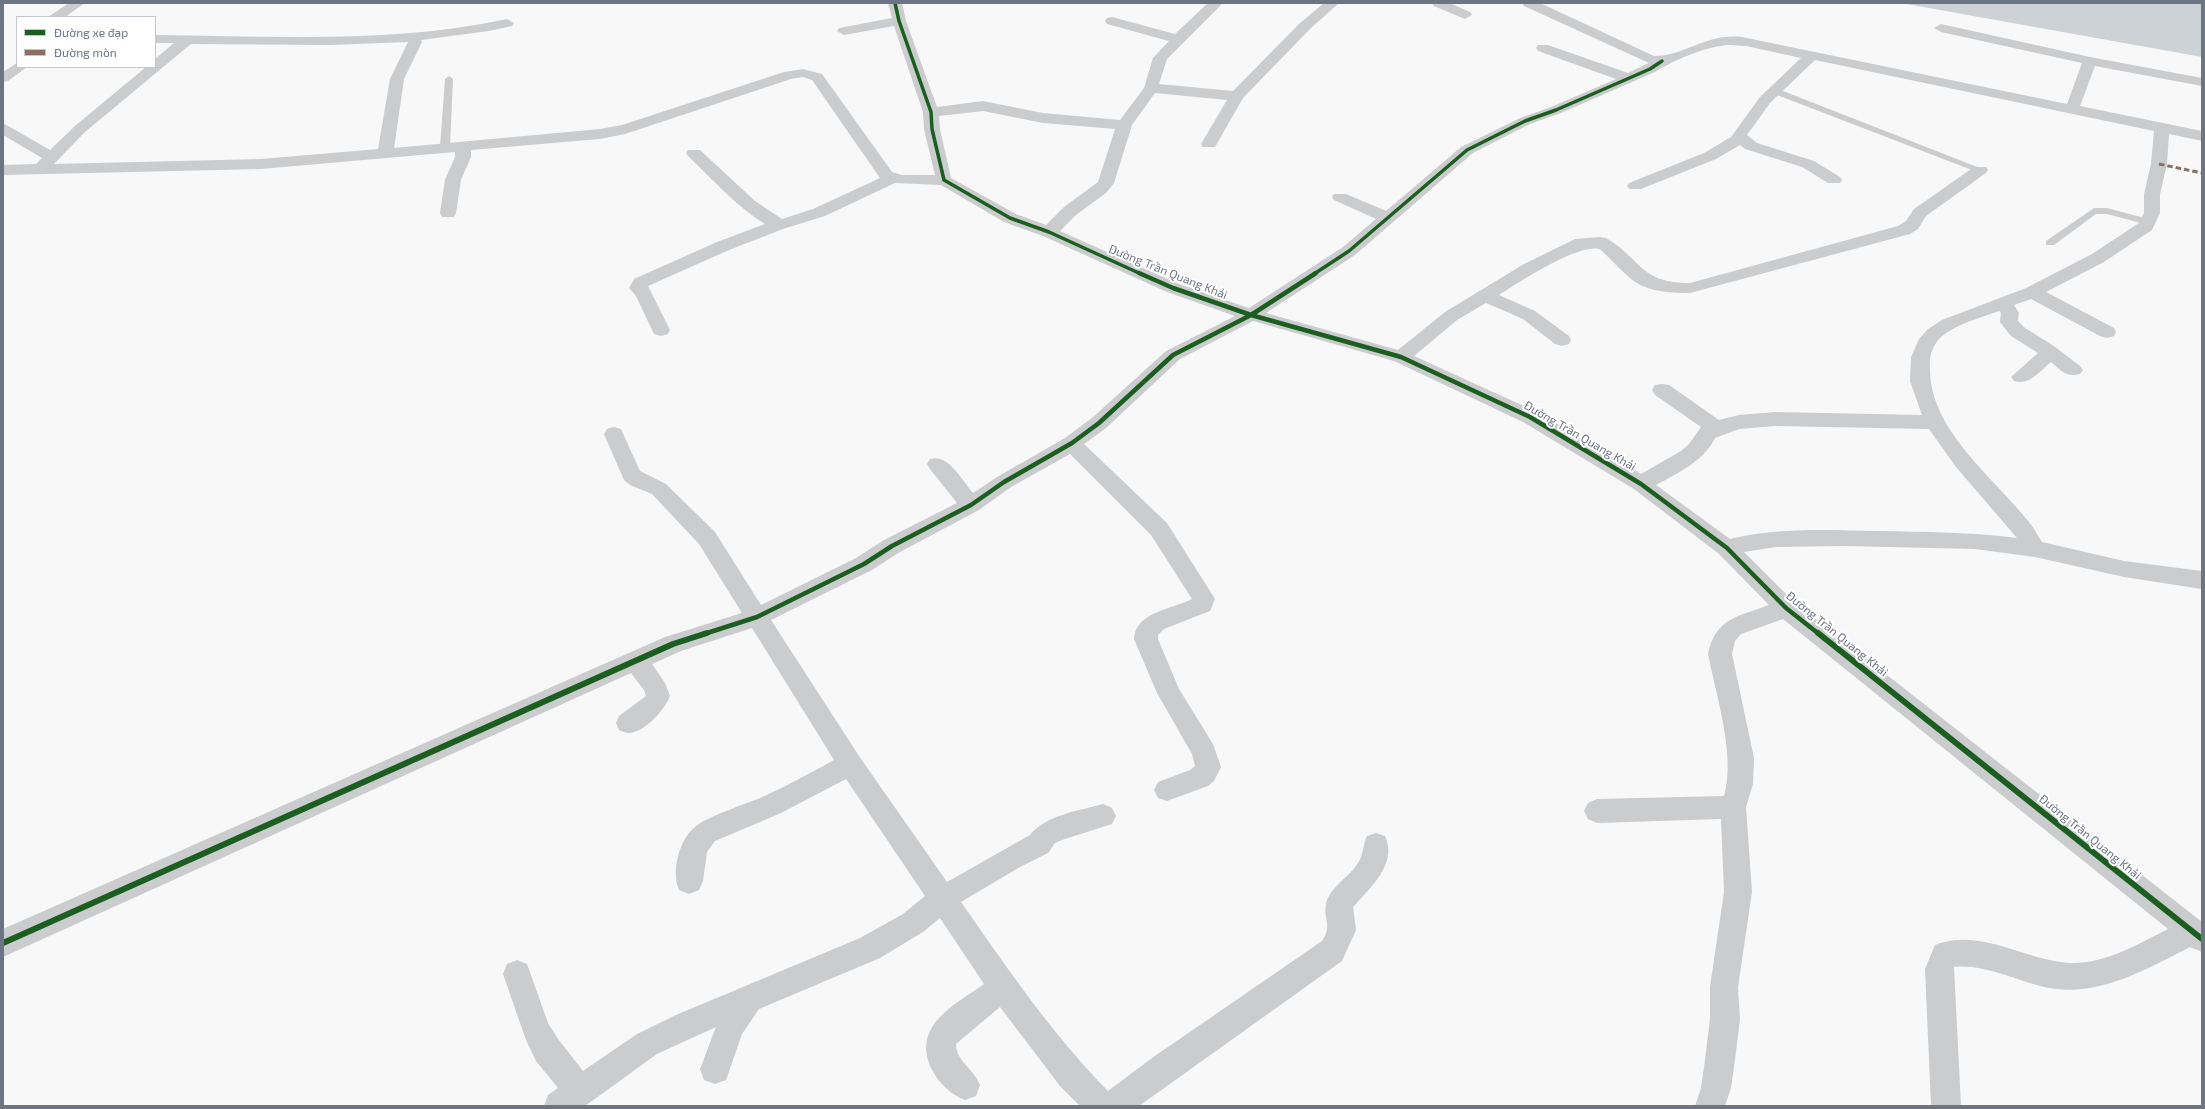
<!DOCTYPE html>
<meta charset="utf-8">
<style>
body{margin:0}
#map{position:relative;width:2205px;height:1109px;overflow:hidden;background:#f8f8f8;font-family:"Exo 2",sans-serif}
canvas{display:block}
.frame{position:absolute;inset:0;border:4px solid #6c7584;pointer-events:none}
.legend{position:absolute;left:16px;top:16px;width:140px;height:52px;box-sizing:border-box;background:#fff;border:1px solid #c4c8ce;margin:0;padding:5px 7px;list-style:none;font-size:12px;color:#6c7584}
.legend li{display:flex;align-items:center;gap:8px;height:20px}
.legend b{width:20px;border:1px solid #c4c8ce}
</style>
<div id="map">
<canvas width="2205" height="1109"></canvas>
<div class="frame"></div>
<ul class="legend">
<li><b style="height:5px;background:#1b5e20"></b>Đường xe đạp</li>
<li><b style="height:5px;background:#8d6e63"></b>Đường mòn</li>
</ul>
</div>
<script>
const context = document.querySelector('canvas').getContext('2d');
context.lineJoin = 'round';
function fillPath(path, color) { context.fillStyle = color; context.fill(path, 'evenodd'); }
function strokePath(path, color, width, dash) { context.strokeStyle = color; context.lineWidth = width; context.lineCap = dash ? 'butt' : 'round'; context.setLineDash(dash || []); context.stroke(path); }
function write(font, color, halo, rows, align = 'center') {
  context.font = font + ' "Exo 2",sans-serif'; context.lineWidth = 4; context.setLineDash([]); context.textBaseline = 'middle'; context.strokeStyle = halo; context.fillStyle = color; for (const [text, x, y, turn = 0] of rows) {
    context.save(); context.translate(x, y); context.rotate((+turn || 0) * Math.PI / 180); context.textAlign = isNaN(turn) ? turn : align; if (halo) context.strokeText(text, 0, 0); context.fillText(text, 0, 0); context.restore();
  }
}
fillPath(new Path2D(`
 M 1901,3 L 2202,3 L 2202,57 Z`), '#cdd2d6');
fillPath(new Path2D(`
 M 449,76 L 453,79 L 450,147 L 445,150 L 440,147 L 445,79 Z
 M 1772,89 L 1778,89 L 1985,170 L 1980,173 L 1977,172 L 1772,93 Z
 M 2094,208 L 2107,208 L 2152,220 L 2153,222 L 2148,225 L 2107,214 L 2096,214 L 2054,245 L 2046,245 L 2046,241 Z`), '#cbccce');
fillPath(new Path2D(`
 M 69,3 L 85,3 L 65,17 L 48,17 Z
 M 888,3 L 902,3 L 906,21 L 937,107 L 983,101 L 1043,113 L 1120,120 L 1144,88 L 1153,58 L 1169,41 L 1107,24 L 1105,21 L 1107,18 L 1112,17 L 1175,34 L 1208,3 L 1223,3 L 1167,59 L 1159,84 L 1233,91 L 1300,23 L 1324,3 L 1339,3 L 1310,29 L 1243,98 L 1215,147 L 1203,147 L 1201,144 L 1227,100 L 1155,93 L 1132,125 L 1114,183 L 1106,193 L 1076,215 L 1060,231 L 1179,284 L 1249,308 L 1343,247 L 1376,219 L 1334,200 L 1332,197 L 1334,194 L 1346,194 L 1386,211 L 1461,147 L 1520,118 L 1551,107 L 1616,79 L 1538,51 L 1536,48 L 1538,45 L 1548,45 L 1628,73 L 1649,63 L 1524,6 L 1522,3 L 1540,3 L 1654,56 C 1685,56 1706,33 1742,37 L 2067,104 L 2082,63 L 1941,32 L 1934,28 L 1941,24 L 2090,57 L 2202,78 L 2202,86 L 2095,66 L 2080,106 L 2202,131 L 2202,141 L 2169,134 L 2167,164 L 2160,194 L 2160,213 L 2152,230 L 2104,262 L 2046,292 L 2114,328 L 2116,332 L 2114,336 L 2107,338 L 2100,336 L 2031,299 L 2014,305 L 2019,313 L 2018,321 L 2025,328 L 2054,346 L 2080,366 L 2083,370 L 2080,374 C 2067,378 2060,370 2051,362 C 2040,371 2029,386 2014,381 L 2011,377 L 2038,353 L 2011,336 L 2000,322 L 2001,313 L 1999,311 C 1980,318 1956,324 1941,337 C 1931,347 1929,358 1930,370 C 1930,430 1995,479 2029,522 C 2034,528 2038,536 2042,542 L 2124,561 L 2202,571 L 2202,589 L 2124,577 L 2035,557 L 1975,549 L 1844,546 L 1776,547 L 1744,552 L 1794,602 L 2202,922 L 2202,952 L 2190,947 C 2143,971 2094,1000 2040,986 C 2013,979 1983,964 1954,967 L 1961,1106 L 1931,1106 L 1925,969 L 1935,945 C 1980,927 2026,961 2071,963 C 2105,964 2138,944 2168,929 L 1783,619 L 1741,634 L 1735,641 L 1732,654 L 1754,758 L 1753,784 L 1746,807 L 1752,892 L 1738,987 L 1740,1019 L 1734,1067 L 1731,1088 L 1725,1106 L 1695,1106 L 1701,1088 L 1704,1067 L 1710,1019 L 1710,987 L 1724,892 L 1721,819 L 1597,823 L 1588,819 L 1584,811 L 1588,803 L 1597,799 L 1724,796 C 1736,756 1716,695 1708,654 C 1716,617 1738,617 1769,605 L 1719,554 L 1634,489 L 1523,422 L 1394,361 L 1253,321 L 1180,359 L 1106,428 L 1084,444 L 1167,523 L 1215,599 L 1210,611 L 1164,629 L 1158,635 L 1158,639 L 1179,689 L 1213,744 L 1221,767 L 1214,781 L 1208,786 L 1167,801 L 1158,798 L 1154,790 L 1158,782 L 1190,770 L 1195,766 L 1192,754 L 1157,693 L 1134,639 C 1135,612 1173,609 1192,599 L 1151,535 L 1070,454 L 1011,487 L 979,510 L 900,552 L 872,570 L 771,620 L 859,756 L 947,882 L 1030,835 C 1046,815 1078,811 1103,804 L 1112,808 L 1116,816 L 1112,824 L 1062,840 L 1055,843 L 1048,853 L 1020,867 L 961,902 C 1007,968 1052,1034 1108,1091 L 1152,1058 L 1322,941 C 1334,924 1321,917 1327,900 C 1333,885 1350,876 1358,863 C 1363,856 1363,844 1367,836 L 1376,833 L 1385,836 C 1398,864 1370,888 1353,907 L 1356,930 L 1342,961 L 1139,1106 L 1080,1106 L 1060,1086 L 1000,1007 L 956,1044 C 956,1061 973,1068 980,1085 L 976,1096 L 965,1100 C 951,1095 939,1083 932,1070 C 911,1026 953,1006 984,984 L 940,918 L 923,932 L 880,958 L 759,1009 L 742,1034 L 726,1080 L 715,1084 L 704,1080 L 700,1069 L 716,1027 L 657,1054 L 585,1106 L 544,1106 L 548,1095 L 558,1088 L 536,1061 L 526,1040 L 503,974 L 507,964 L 517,960 L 527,964 L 548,1023 L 558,1039 L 583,1071 L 637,1034 L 676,1015 L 860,938 L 903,914 L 925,896 L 846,779 L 781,813 L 715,841 L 707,852 L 703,881 L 699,890 L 689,894 L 679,890 C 671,871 679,839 696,826 C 707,817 745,804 760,798 C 785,787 810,773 834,760 L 752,628 L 681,651 L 652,664 L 665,683 L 670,696 C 665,710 644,733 628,733 C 626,733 622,731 619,730 L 616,723 L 619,716 L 646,696 L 644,690 L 631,673 L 3,957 L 3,929 L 665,637 L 742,613 L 699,544 L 652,494 L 630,485 L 624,480 L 604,434 L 607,429 L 614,427 L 621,429 L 640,471 L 666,484 L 715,532 L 761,605 L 856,558 L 884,540 L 957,503 L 930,469 L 927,464 L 930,459 C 948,453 962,480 973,493 L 997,477 L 1065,438 L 1092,418 L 1166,351 L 1235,316 L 1167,292 L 1043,236 L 1004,222 L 941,185 L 895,183 L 825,216 L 783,229 L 729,250 L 648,286 L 670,330 L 668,334 L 661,336 L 654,334 L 636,296 L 629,288 L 634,279 L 717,242 L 765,224 C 736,206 713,180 688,156 L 686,153 L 688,150 L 700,150 L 755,201 L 782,219 L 813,209 L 880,178 L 812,80 L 803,77 L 791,79 L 625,134 L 600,139 L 471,150 L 471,157 L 461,180 L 456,213 L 454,217 L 442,217 L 440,213 L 445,180 L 455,157 L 455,152 L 261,169 L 3,175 L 3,165 L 36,164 L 42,158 L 3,135 L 3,123 L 50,150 L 75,126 L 146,67 L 155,67 L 155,59 L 174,43 L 155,43 L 155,35 C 272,36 392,44 507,19 L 514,23 L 512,26 L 489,31 L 421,40 L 422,42 L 404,79 L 394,148 L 600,129 L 622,125 L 784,72 L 803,69 L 822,74 L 892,172 L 902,175 L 935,175 L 924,129 L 923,112 L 894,26 L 844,35 L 837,31 L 839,28 L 892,18 ZM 408,42 L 390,79 L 378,149 L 261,159 L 54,164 L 85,132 L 191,44 L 331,45 ZM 1729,45 L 1746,46 L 1801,58 L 1760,97 L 1731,137 L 1704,153 L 1629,183 L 1627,186 L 1629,189 L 1641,189 L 1716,159 L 1740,145 L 1745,149 L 1802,167 L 1828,183 L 1840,183 L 1842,180 L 1840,177 L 1814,161 L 1757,143 L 1747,135 L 1770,103 L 1815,60 L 2154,131 L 2151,164 L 2144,194 L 2144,213 L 2139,223 L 2092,254 L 2026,288 L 1942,320 L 1928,329 L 1919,339 L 1911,357 L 1910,381 L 1922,415 L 1775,412 L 1739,415 L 1719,420 L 1669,385 L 1662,384 L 1655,385 L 1652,390 L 1655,395 L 1701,427 L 1689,444 L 1681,451 L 1641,474 L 1537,412 L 1414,356 L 1457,320 L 1486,303 L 1523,319 L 1555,344 L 1562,346 L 1569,344 L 1571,340 L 1569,336 L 1535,311 L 1499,295 C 1516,284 1583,240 1601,250 C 1612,260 1623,273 1635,282 C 1650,292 1673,293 1690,293 L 1910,234 L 1918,229 L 1926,216 L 1986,173 L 1988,170 L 1986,167 L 1974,167 L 1914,209 L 1906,221 L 1898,226 L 1690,283 C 1639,283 1642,259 1606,238 L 1600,237 L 1575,239 L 1524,264 L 1445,312 L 1398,350 L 1266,313 L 1355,255 L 1473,153 L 1530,124 L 1561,113 L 1655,72 C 1674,60 1707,46 1729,45 ZM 983,111 L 1043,123 L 1115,129 L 1098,182 L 1064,207 L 1046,225 L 1016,214 L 951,178 L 940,129 L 939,116 ZM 1775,426 L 1929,429 L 1956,467 L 2017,538 C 1971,532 1925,532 1878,531 C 1829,530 1778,527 1730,539 L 1656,485 C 1678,473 1704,461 1715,438 L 1739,429 Z
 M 1432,3 L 1450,3 L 1470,12 L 1472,15 L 1465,19 L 1434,6 Z
 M 17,63 L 17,67 L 27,67 L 8,81 L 3,82 L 3,72 Z`), '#cbccce');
strokePath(new Path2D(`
 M 2159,164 L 2202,173`), '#8d6e63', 3, [5.5, 3]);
strokePath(new Path2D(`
 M 895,3 L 899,21 L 931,112 L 932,129 L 944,180 L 1010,218 L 1049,232 L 1141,274
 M 1314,274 L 1349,251 L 1467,150 L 1525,121 L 1556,110 L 1650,69 L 1662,61`), '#1b5e20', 3.5);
strokePath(new Path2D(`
 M 1139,273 L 1173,288 L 1251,315 L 1401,357 L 1530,417 L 1641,484 L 1727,548 L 1786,608 L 1819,634
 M 704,634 L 757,617 L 864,564 L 892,546 L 971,505 L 1004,482 L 1072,443 L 1099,423 L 1173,355 L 1251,315 L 1316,273`), '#1b5e20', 4.5);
strokePath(new Path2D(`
 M 1818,633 L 2202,939
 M 3,943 L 673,644 L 707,633`), '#1b5e20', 6);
write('12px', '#6c7584', '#fff', [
 ["Đường Trần Quang Khải",1168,272,22],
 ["Đường Trần Quang Khải",1580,436,30],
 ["Đường Trần Quang Khải",1837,634,39],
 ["Đường Trần Quang Khải",2090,837,39]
]);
</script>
